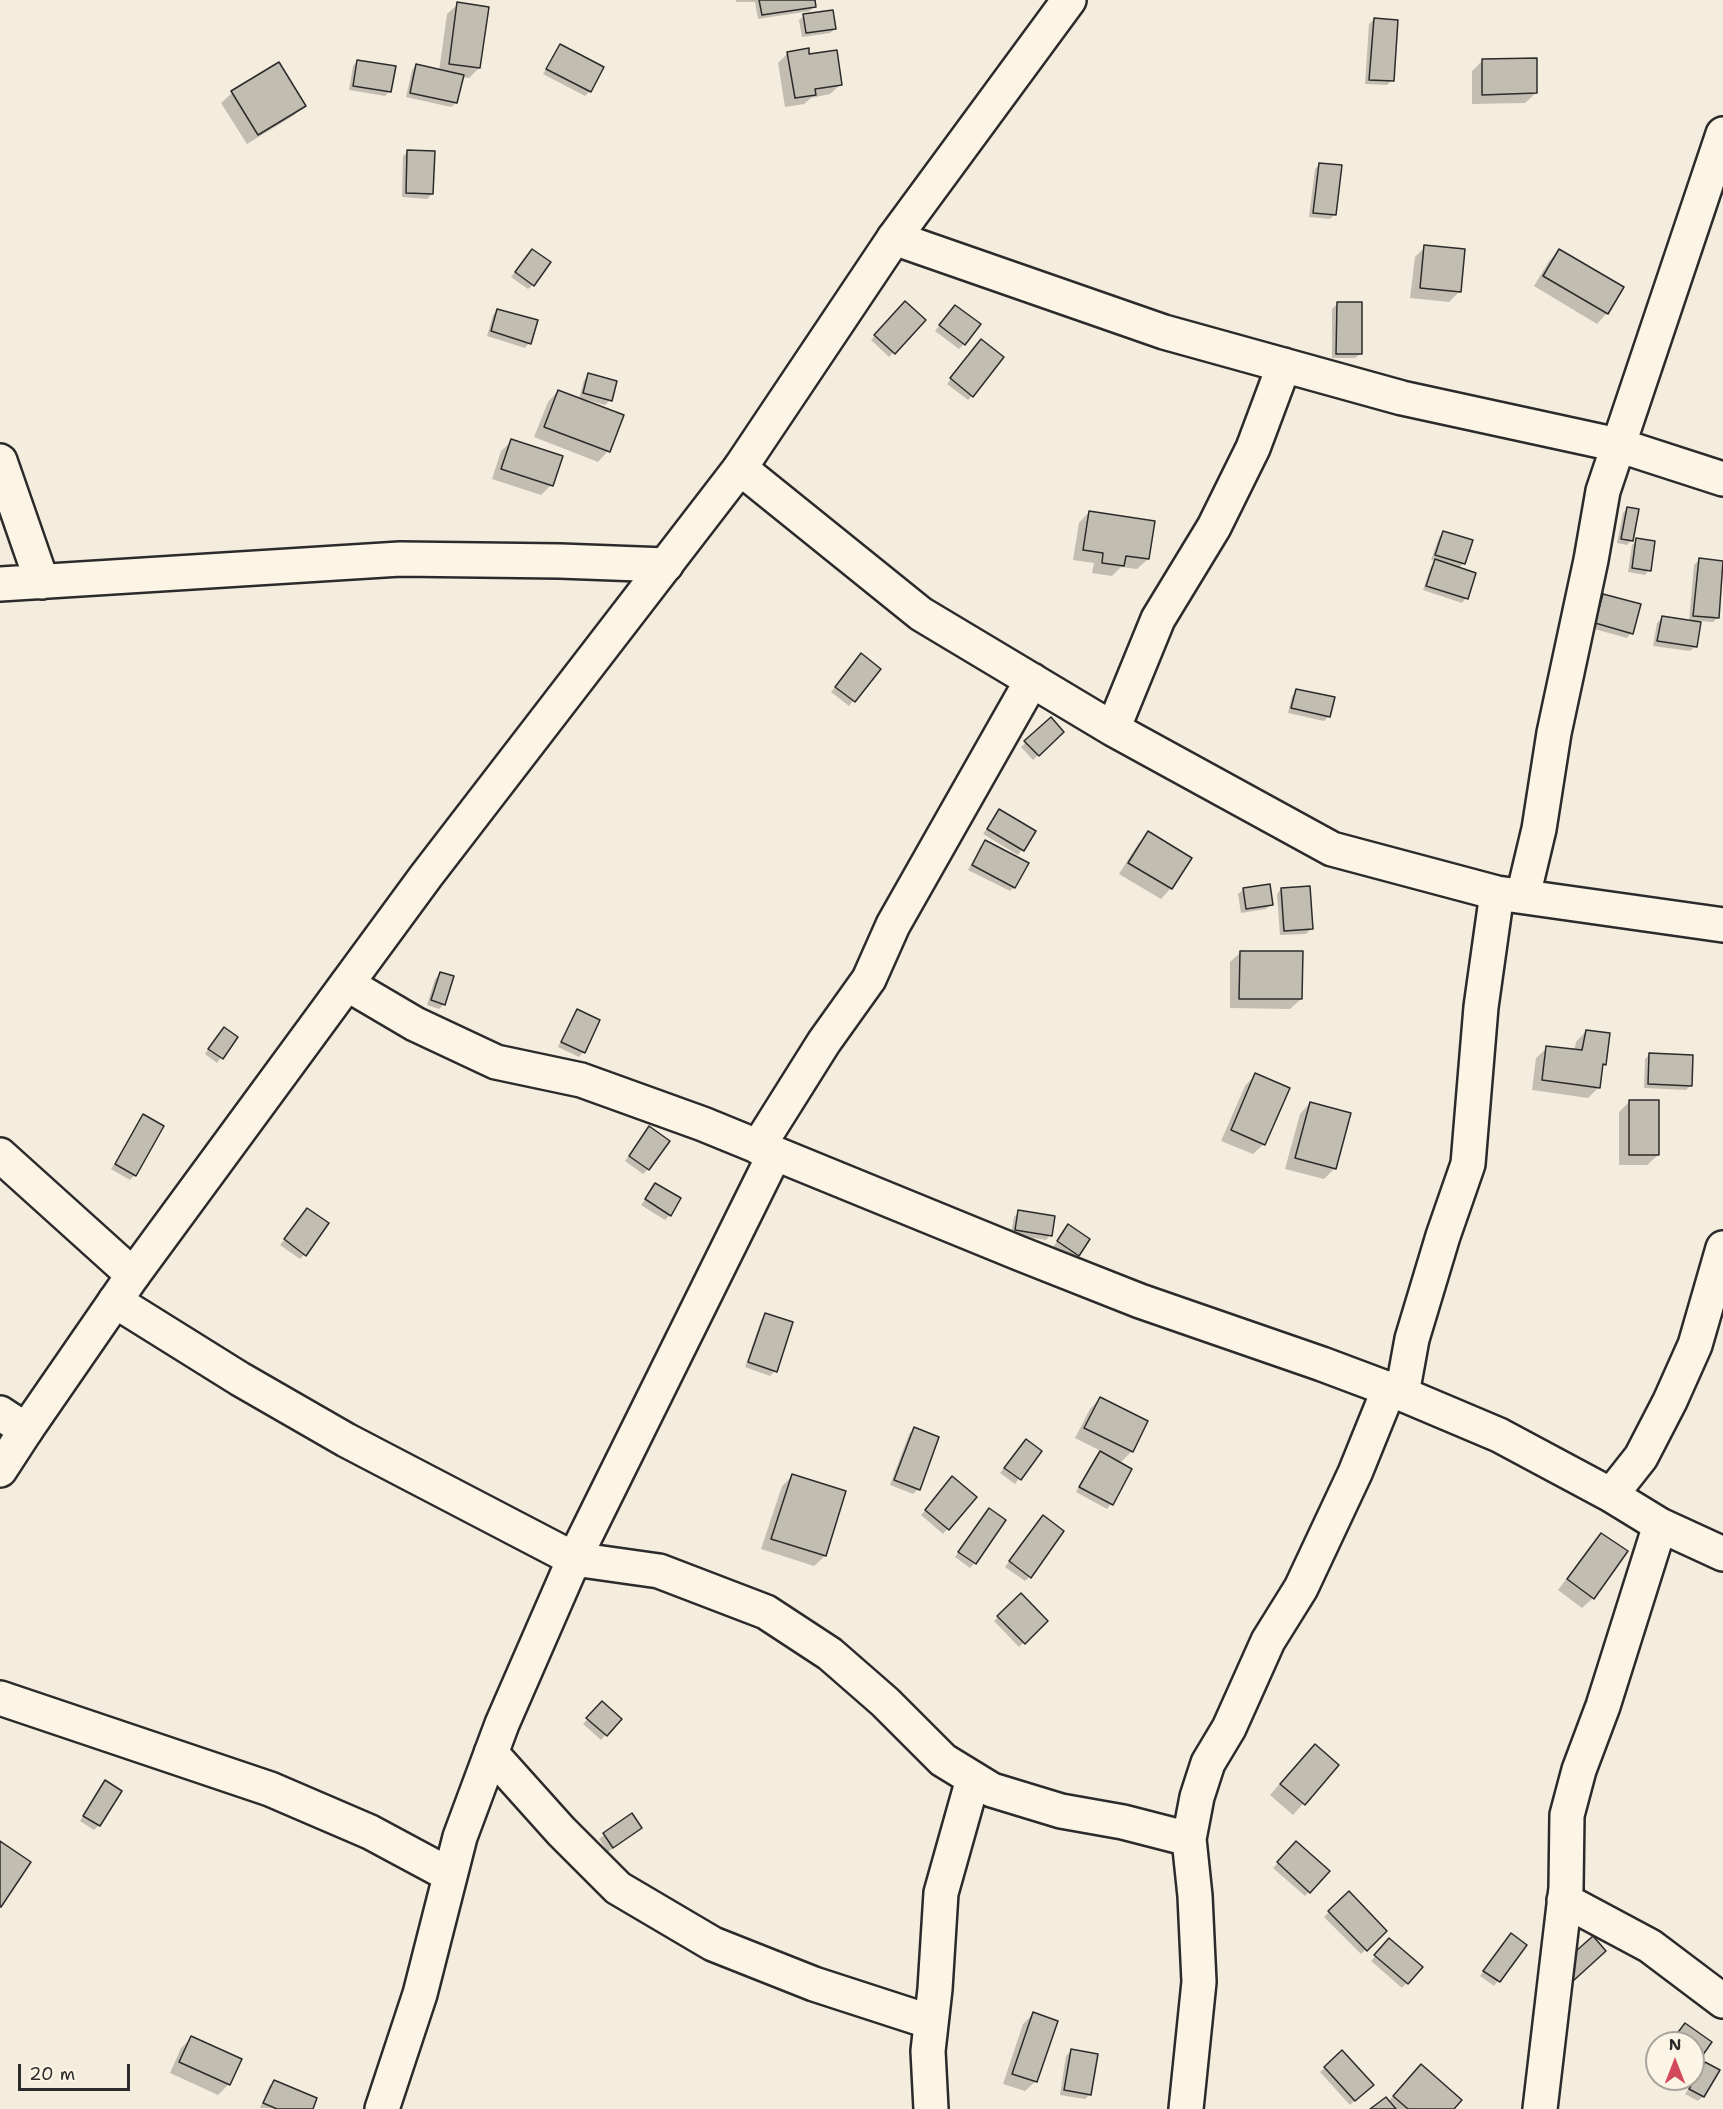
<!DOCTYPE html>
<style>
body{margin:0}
#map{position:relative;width:1723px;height:2109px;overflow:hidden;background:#f4edde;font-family:"Shantell Sans",sans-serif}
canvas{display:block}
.north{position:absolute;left:1645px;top:2031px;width:60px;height:60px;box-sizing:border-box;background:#fcf5e5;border:2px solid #a8a49b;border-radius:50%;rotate:0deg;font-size:16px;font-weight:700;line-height:24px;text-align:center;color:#2b2b2b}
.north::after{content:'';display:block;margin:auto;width:21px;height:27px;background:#d1495b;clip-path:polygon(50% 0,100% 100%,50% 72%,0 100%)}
.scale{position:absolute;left:18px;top:2064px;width:112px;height:27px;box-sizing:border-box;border:3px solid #2b2b2b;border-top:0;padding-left:8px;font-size:18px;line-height:21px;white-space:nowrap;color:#2b2b2b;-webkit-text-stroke:4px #fcf5e5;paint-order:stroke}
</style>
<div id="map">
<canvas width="1723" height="2109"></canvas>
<div class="north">N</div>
<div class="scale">20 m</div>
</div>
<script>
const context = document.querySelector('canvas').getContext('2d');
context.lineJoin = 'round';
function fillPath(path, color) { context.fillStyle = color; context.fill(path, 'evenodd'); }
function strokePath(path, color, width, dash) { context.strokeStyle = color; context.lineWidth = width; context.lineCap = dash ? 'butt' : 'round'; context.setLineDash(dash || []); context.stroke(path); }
fillPath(new Path2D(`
 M 736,0 L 813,0 L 814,6 L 810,11 L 758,19 L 755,2 L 736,2 Z
 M 458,4 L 479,68 L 469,78 L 461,77 L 456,103 L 451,107 L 406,97 L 412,70 L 416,66 L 439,71 L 447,14 Z
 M 804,16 L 835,29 L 830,33 L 802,37 L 799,20 Z
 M 1374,19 L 1392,80 L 1387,85 L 1365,84 L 1369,24 Z
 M 560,46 L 590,91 L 585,96 L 543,74 Z
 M 788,53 L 808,56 L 841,84 L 830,94 L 811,98 L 804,104 L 785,107 L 778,63 Z
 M 357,61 L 390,91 L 385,96 L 349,90 L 353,66 Z
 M 1482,61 L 1536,93 L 1525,103 L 1472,104 L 1472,71 Z
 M 278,64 L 304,106 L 293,116 L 247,144 L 221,103 L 232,93 Z
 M 408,152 L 432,194 L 427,199 L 402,197 L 403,156 Z
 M 1320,164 L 1335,214 L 1330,219 L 1309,217 L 1315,169 Z
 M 1425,247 L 1459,292 L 1449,302 L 1410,298 L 1415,257 Z
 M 1559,251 L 1607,313 L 1597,324 L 1534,286 L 1549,261 Z
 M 527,255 L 533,285 L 528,289 L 511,277 Z
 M 905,303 L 924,320 L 889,357 L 871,340 Z
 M 1337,304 L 1360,354 L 1355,358 L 1332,358 L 1332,309 Z
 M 498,310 L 529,343 L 525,348 L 487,336 L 493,315 Z
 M 950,312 L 964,344 L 959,349 L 935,331 Z
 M 976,346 L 972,396 L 968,400 L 947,384 Z
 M 589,375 L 610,400 L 605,405 L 586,400 L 585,402 L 608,451 L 598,462 L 534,437 L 548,402 L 558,391 L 579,399 L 584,380 Z
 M 512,441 L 551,485 L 541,495 L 492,479 L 501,451 Z
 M 1627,509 L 1632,540 L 1627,545 L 1617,543 L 1623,513 Z
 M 1089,512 L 1148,559 L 1137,569 L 1121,567 L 1112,576 L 1092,573 L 1094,563 L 1073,560 L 1079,523 Z
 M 1444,532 L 1471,541 L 1463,564 L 1458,569 L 1466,598 L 1462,603 L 1423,590 L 1431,566 L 1436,561 L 1431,560 L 1439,537 Z
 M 1637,540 L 1649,570 L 1645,575 L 1628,572 L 1632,545 Z
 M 1699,560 L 1718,617 L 1713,622 L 1700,621 L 1695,647 L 1690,651 L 1653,646 L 1657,623 L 1662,618 L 1689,622 L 1694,565 Z
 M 1604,595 L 1631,633 L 1627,638 L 1591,628 L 1599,600 Z
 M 857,660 L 879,669 L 849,706 L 831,692 Z
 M 1296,691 L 1329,716 L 1324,721 L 1288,713 L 1292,696 Z
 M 1051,719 L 1062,732 L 1033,760 L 1021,747 Z
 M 999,811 L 1034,832 L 1018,855 L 983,834 Z
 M 1148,833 L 1190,858 L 1171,888 L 1161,899 L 1119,874 L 1138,844 Z
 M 985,842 L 1014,887 L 1010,891 L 968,870 L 980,847 Z
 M 1281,889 L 1311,929 L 1306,934 L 1280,935 L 1277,894 Z
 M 1243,890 L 1271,904 L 1266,909 L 1241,913 L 1238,894 Z
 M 1241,952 L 1301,999 L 1290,1009 L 1230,1008 L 1230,962 Z
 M 440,974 L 444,1004 L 439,1009 L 427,1005 L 435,979 Z
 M 577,1011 L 583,1052 L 579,1057 L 558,1047 L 573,1016 Z
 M 1586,1031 L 1605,1064 L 1601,1068 L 1599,1087 L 1588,1098 L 1532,1090 L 1536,1058 L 1547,1048 L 1574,1051 L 1576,1042 Z
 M 219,1033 L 236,1037 L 217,1063 L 205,1054 Z
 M 1650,1054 L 1691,1085 L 1686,1090 L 1644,1088 L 1645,1059 Z
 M 1255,1075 L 1264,1144 L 1253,1154 L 1221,1141 L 1245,1086 Z
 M 1630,1101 L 1658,1155 L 1647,1165 L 1619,1165 L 1619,1112 Z
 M 1310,1103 L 1335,1168 L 1324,1179 L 1285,1169 L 1300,1114 Z
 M 143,1116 L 135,1175 L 130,1180 L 111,1169 L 139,1121 Z
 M 645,1133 L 648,1169 L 643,1174 L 625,1161 Z
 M 656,1185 L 670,1215 L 665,1220 L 641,1205 Z
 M 307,1210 L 304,1255 L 300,1259 L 280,1245 Z
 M 1019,1212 L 1050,1235 L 1046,1240 L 1011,1234 L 1014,1217 Z
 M 1068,1226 L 1078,1255 L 1073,1259 L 1053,1247 Z
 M 766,1315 L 775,1371 L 770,1376 L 745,1367 L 761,1320 Z
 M 1100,1398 L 1132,1451 L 1119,1464 L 1130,1470 L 1111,1504 L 1107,1509 L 1076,1492 L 1095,1458 L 1101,1451 L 1075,1438 L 1090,1409 Z
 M 914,1429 L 918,1489 L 913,1494 L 890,1485 L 909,1434 Z
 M 1021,1446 L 1040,1451 L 1015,1484 L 1000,1473 Z
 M 792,1476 L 825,1556 L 814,1566 L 761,1549 L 782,1486 Z
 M 948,1483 L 974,1497 L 943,1534 L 921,1515 Z
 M 989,1510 L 975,1563 L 970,1568 L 955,1557 Z
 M 1039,1521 L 1029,1577 L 1025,1581 L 1005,1567 Z
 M 1601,1535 L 1593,1598 L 1582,1608 L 1558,1590 L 1591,1545 Z
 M 1020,1595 L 1046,1621 L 1019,1647 L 994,1621 Z
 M 602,1703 L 620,1719 L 601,1740 L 583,1724 Z
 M 1304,1756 L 1337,1766 L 1293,1815 L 1270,1795 Z
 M 105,1782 L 99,1825 L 94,1830 L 80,1821 Z
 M 632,1815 L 640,1828 L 608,1852 L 599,1839 Z
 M 1297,1843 L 1328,1872 L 1305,1896 L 1273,1868 Z
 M 1348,1893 L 1385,1931 L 1361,1954 L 1324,1917 Z
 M 1506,1940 L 1525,1945 L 1494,1986 L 1480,1976 Z
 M 1385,1944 L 1421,1967 L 1402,1988 L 1371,1961 Z
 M 1033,2014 L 1036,2081 L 1025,2091 L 1003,2084 L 1023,2024 Z
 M 1681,2030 L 1710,2043 L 1695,2063 L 1693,2043 L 1670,2043 Z
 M 192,2038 L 240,2060 L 228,2085 L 218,2095 L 170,2073 L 181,2048 Z
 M 1071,2051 L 1090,2094 L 1085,2099 L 1060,2095 L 1066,2056 Z
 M 1342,2053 L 1372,2085 L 1350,2105 L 1320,2072 Z
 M 1705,2064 L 1703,2096 L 1698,2101 L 1685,2094 Z
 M 1410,2076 L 1452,2109 L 1372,2109 L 1388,2102 Z
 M 274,2082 L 311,2109 L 260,2108 L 269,2086 Z`), '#0003');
const building = new Path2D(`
 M 759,0 L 815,0 L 816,7 L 762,15 Z
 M 457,2 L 489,7 L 480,68 L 449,64 Z
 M 833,10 L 836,29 L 806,33 L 803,14 Z
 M 1374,18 L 1398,20 L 1394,81 L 1369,80 Z
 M 560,44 L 604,67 L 591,92 L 546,69 Z
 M 809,48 L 809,54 L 837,50 L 842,85 L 815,89 L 816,95 L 795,98 L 787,52 Z
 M 1537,58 L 1537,93 L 1482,95 L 1482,59 Z
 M 357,60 L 396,66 L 391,92 L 353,86 Z
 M 279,62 L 306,106 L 258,135 L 231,91 Z
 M 416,64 L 464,75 L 457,103 L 410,93 Z
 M 407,150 L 435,151 L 433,194 L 406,193 Z
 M 1319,163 L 1342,165 L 1336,215 L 1313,213 Z
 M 1424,245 L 1465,249 L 1461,292 L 1420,288 Z
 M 532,249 L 551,262 L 534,286 L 515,272 Z
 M 1559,249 L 1624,287 L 1608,314 L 1543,276 Z
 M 905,301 L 926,320 L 895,354 L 874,335 Z
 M 1337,302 L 1362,302 L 1362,354 L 1336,354 Z
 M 955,305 L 981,324 L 965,345 L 939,325 Z
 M 497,309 L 538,320 L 531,344 L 491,331 Z
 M 981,339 L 1004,357 L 973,397 L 950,378 Z
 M 588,373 L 617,381 L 612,401 L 583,393 Z
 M 558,390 L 624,415 L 610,452 L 544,427 Z
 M 511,439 L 563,456 L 553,486 L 501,469 Z
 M 1627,507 L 1639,509 L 1633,541 L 1621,539 Z
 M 1089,511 L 1155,521 L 1149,559 L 1126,556 L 1124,566 L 1102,563 L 1103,553 L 1083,550 Z
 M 1443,531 L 1473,540 L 1465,564 L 1435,555 Z
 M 1636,538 L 1655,541 L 1651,571 L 1632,568 Z
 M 1699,558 L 1723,561 L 1719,618 L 1693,616 Z
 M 1435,559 L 1476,573 L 1468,599 L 1426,586 Z
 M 1603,594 L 1641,604 L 1633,634 L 1595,623 Z
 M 1662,616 L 1701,622 L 1697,647 L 1657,641 Z
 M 861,653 L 881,669 L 855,702 L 835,687 Z
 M 1296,689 L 1335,697 L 1330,717 L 1291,708 Z
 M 1051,717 L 1064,732 L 1039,756 L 1024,741 Z
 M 999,809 L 1036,831 L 1024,851 L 987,829 Z
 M 1148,831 L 1192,858 L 1172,889 L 1128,863 Z
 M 985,840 L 1029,863 L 1015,888 L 972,865 Z
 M 1270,884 L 1273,905 L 1246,909 L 1243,888 Z
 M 1310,886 L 1313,929 L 1284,931 L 1281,888 Z
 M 1240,951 L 1303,951 L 1302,999 L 1239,999 Z
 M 440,972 L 454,976 L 445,1005 L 431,1000 Z
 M 577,1009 L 600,1020 L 585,1053 L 561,1042 Z
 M 224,1027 L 238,1037 L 223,1059 L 208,1049 Z
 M 1586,1030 L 1610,1033 L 1606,1065 L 1603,1064 L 1600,1088 L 1542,1080 L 1546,1046 L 1582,1050 Z
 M 1649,1053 L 1693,1055 L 1692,1086 L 1648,1084 Z
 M 1255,1073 L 1290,1088 L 1265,1145 L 1231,1130 Z
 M 1629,1100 L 1659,1100 L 1659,1155 L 1629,1155 Z
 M 1310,1102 L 1351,1113 L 1336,1169 L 1295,1158 Z
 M 143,1114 L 164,1126 L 136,1176 L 115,1164 Z
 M 649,1126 L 670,1141 L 649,1170 L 629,1156 Z
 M 655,1183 L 681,1198 L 671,1216 L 645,1199 Z
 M 307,1208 L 329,1223 L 306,1256 L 284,1239 Z
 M 1018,1210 L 1055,1216 L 1052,1236 L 1015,1230 Z
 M 1068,1224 L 1090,1239 L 1079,1256 L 1057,1241 Z
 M 765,1313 L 793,1322 L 777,1372 L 748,1362 Z
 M 1100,1397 L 1148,1421 L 1133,1452 L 1084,1428 Z
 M 914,1427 L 939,1437 L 920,1490 L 894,1480 Z
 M 1026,1439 L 1042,1451 L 1021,1480 L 1004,1468 Z
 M 1100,1451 L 1132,1469 L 1113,1505 L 1079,1487 Z
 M 792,1474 L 846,1491 L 826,1556 L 771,1539 Z
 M 952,1476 L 977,1497 L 949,1530 L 925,1510 Z
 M 989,1508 L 1006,1520 L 976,1564 L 958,1552 Z
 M 1043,1515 L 1064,1531 L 1031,1578 L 1009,1561 Z
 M 1601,1533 L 1628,1551 L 1594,1599 L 1567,1579 Z
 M 1021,1593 L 1048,1621 L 1025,1644 L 997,1616 Z
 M 602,1701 L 622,1719 L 607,1736 L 586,1718 Z
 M 1315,1744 L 1339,1765 L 1305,1805 L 1280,1784 Z
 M 105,1780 L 122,1791 L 100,1826 L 83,1816 Z
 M 632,1813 L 642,1828 L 613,1848 L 603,1833 Z
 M 0,1841 L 31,1862 L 1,1907 L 0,1907 Z
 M 1296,1841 L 1330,1871 L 1310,1893 L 1277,1862 Z
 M 1349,1891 L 1387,1931 L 1367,1951 L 1328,1911 Z
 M 1511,1933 L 1527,1945 L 1500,1982 L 1483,1971 Z
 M 1593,1936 L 1606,1951 L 1573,1981 L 1559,1966 Z
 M 1389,1938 L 1423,1967 L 1408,1984 L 1374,1955 Z
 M 1033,2012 L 1058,2021 L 1037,2082 L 1012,2074 Z
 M 1685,2023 L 1712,2042 L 1700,2059 L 1693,2054 L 1693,2043 L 1678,2043 L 1673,2039 Z
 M 191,2036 L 242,2059 L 230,2085 L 179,2062 Z
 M 1071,2049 L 1098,2054 L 1091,2095 L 1064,2090 Z
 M 1342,2050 L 1374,2085 L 1355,2101 L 1324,2067 Z
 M 1705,2062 L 1720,2070 L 1704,2097 L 1689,2089 Z
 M 1421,2064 L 1462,2100 L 1454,2109 L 1408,2109 L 1393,2096 Z
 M 274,2080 L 317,2098 L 313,2109 L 277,2109 L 263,2103 Z
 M 1386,2097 L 1396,2109 L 1370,2109 Z`);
fillPath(building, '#c2bdb1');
strokePath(building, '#2b2b2b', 1.5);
const minor = new Path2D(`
 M 894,238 L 1164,332 L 1402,398 L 1618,445 L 1723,479
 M 0,461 L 42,582
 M 740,468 L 921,614 L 1113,729 L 1332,849 L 1497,893 L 1723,925
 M 0,584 L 400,559 L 560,561 L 666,565
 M 1113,729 L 1158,619 L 1214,527 L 1253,448 L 1284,365
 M 1523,896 L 1539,829 L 1554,733 L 1591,560 L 1603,491 L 1723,134
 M 347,984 L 415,1024 L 496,1062 L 581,1080 L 703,1124 L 1021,1254 L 1140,1301 L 1322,1364 L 1402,1394 L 1499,1435 L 1611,1495 L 1660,1525 L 1723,1554
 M 758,1147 L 824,1042 L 869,979 L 893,925 L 1032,680
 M 0,1155 L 133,1275
 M 115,1301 L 240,1379 L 346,1440 L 574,1559 L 659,1571 L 766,1612 L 830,1654 L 885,1702 L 943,1760 L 992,1790 L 1061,1811 L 1123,1822 L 1189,1839
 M 1402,1394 L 1412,1339 L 1443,1236 L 1468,1164 L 1481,1007 L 1497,893
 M 0,1413 L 26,1430
 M 1611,1495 L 1641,1457 L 1670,1401 L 1695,1345 L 1723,1248
 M 0,1698 L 270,1789 L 370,1832 L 450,1875
 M 491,1753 L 561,1831 L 618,1888 L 713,1944 L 814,1984 L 931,2022
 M 1564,1900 L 1650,1946 L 1723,2001
 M 382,2109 L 420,1994 L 460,1837 L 502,1724 L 574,1559 L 774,1155
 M 931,2109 L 928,2051 L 935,1989 L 941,1893 L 973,1779
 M 1186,2109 L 1199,1982 L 1195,1896 L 1189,1839 L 1197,1797 L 1208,1763 L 1229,1728 L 1268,1641 L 1301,1588 L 1355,1473 L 1389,1389
 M 1540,2109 L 1566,1888 L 1567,1815 L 1579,1770 L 1603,1706 L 1660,1525`);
const tertiary = new Path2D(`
 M 0,1470 L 26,1430 L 133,1275 L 426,876 L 740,468 L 894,238 L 1069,0`);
strokePath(minor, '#2b2b2b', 38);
strokePath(tertiary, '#2b2b2b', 38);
strokePath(minor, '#fcf5e5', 33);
strokePath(tertiary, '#fcf5e5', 33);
</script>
